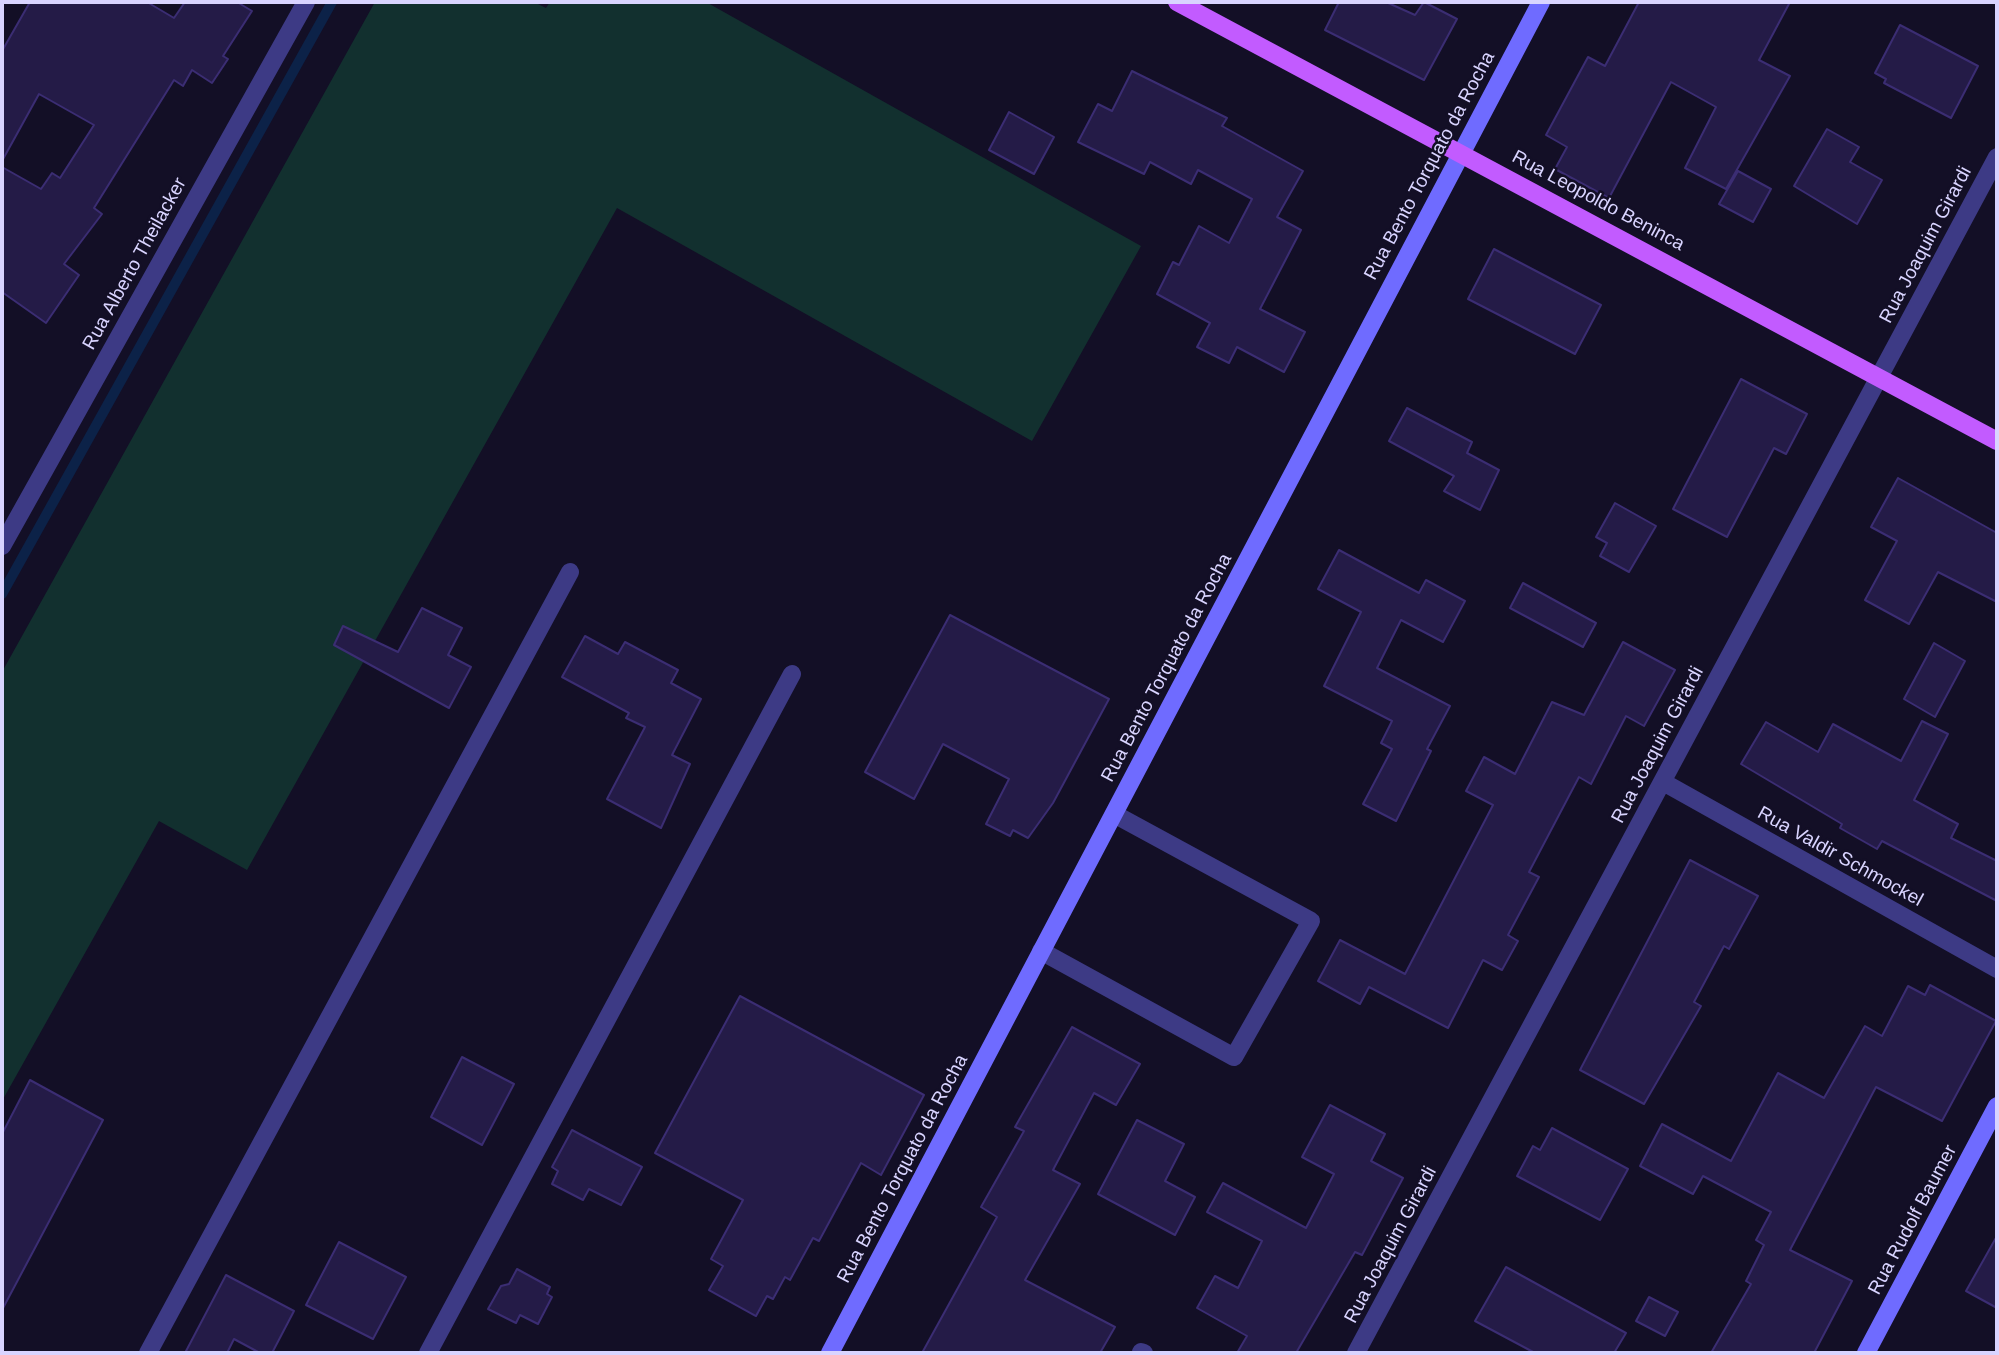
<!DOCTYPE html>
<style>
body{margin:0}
#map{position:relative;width:1999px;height:1355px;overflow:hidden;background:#130f26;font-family:Helvetica,sans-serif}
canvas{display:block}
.frame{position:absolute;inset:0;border:4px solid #d9d4ff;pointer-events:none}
</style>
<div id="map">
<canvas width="1999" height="1355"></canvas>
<div class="frame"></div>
</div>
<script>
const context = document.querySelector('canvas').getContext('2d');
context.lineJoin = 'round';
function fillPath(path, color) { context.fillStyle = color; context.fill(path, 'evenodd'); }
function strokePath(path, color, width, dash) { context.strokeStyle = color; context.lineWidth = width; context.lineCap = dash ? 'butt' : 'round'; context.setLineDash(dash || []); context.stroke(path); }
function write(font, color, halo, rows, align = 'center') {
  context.font = font + ' Helvetica,sans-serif'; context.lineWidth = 5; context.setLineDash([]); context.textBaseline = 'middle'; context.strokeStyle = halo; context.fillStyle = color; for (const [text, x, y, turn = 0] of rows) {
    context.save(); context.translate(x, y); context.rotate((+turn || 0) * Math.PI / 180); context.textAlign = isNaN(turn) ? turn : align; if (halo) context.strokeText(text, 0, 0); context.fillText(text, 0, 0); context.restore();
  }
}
fillPath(new Path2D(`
 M 375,2 L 534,2 L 546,8 L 550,2 L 706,2 L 1141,246 L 1032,441 L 617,208 L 247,870 L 159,821 L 2,1101 L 2,672 Z`), '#12302f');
strokePath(new Path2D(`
 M 2,594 L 332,2`), '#0c2248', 10);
const building = new Path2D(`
 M 30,2 L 147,2 L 174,18 L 185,2 L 237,2 L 252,11 L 223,56 L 228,59 L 212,83 L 192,70 L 183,86 L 174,80 L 94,208 L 102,214 L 64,264 L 79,275 L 46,323 L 2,292 L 2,167 L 41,189 L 52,173 L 60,178 L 94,125 L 39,94 L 2,161 L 2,51 Z
 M 1339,2 L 1386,2 L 1415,15 L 1424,2 L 1457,19 L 1424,80 L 1325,30 Z
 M 1639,2 L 1790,2 L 1759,60 L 1790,76 L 1726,189 L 1685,168 L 1716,107 L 1671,82 L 1609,198 L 1555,169 L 1567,147 L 1546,135 L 1588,57 L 1605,66 Z
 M 1900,25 L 1978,66 L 1951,118 L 1884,83 L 1886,79 L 1875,73 Z
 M 1132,71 L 1227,118 L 1222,126 L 1303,171 L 1277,217 L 1301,230 L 1260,309 L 1305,332 L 1284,372 L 1237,347 L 1229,363 L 1197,347 L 1210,323 L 1157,294 L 1173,262 L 1179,265 L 1199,226 L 1229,243 L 1252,199 L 1198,170 L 1191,184 L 1150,162 L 1144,174 L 1078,142 L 1098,104 L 1112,111 Z
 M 1009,112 L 1054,137 L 1034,174 L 989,150 Z
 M 1827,129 L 1859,147 L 1850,162 L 1882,180 L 1857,224 L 1794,186 Z
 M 1738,171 L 1771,189 L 1753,222 L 1719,204 Z
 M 1494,249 L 1601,305 L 1575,354 L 1468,299 Z
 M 1741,379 L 1807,414 L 1786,454 L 1774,448 L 1727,537 L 1673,509 Z
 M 1407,408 L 1472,442 L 1467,453 L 1499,470 L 1480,510 L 1444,491 L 1454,476 L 1389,441 Z
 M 1898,478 L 1997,533 L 1997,602 L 1938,572 L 1909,624 L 1865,600 L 1897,541 L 1871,527 Z
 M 1615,503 L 1656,526 L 1629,572 L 1600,556 L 1607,543 L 1596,537 Z
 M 1339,550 L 1419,593 L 1426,580 L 1465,601 L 1443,642 L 1401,620 L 1377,668 L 1450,706 L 1427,749 L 1431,751 L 1396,821 L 1363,804 L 1392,749 L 1381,743 L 1392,721 L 1324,686 L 1361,612 L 1318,589 Z
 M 1523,583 L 1596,623 L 1583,647 L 1510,608 Z
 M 422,608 L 462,628 L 448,655 L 471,667 L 449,708 L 334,645 L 343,626 L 398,652 Z
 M 950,615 L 1109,699 L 1053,803 L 1028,838 L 1013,830 L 1010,836 L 986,824 L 1009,779 L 943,744 L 914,799 L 865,772 Z
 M 585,636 L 618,654 L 625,642 L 678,670 L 671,683 L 701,699 L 672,755 L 690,764 L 661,828 L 607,799 L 645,727 L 626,718 L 629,713 L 562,677 Z
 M 1623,642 L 1675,670 L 1644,726 L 1626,716 L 1591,784 L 1579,777 L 1529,872 L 1539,877 L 1508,935 L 1518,941 L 1502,970 L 1483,960 L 1448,1028 L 1369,987 L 1360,1004 L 1318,981 L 1340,940 L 1405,974 L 1493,805 L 1466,791 L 1484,757 L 1515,774 L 1552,702 L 1584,715 Z
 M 1934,643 L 1965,661 L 1935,717 L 1904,699 Z
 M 1922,721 L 1948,734 L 1914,800 L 1958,824 L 1951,838 L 1997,861 L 1997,901 L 1882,841 L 1877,849 L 1840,828 L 1842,824 L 1741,764 L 1766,722 L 1818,752 L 1833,724 L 1901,761 Z
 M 1690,860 L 1758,896 L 1729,949 L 1724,946 L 1694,1002 L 1701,1006 L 1644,1104 L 1580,1070 Z
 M 1930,985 L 1996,1021 L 1942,1121 L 1876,1087 L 1790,1250 L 1852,1281 L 1814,1353 L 1711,1353 L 1751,1284 L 1746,1281 L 1764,1245 L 1756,1240 L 1771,1212 L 1703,1176 L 1693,1194 L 1640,1166 L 1662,1124 L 1731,1161 L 1778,1073 L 1824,1098 L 1865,1026 L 1882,1036 L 1908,986 L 1925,995 Z
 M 740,996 L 924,1095 L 881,1175 L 861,1163 L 819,1241 L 813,1238 L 790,1280 L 785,1277 L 773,1299 L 767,1296 L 756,1316 L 709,1290 L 723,1266 L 711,1259 L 743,1200 L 655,1153 Z
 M 1072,1027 L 1140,1064 L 1116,1105 L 1094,1093 L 1053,1170 L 1080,1184 L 1025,1280 L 1115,1327 L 1100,1353 L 922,1353 L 997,1217 L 981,1207 L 1024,1131 L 1015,1127 Z
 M 462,1057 L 514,1084 L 482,1145 L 431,1117 Z
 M 30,1080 L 103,1120 L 2,1310 L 2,1134 Z
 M 1330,1105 L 1385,1134 L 1371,1161 L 1403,1178 L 1362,1255 L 1355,1252 L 1296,1353 L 1237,1353 L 1247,1336 L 1197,1308 L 1215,1276 L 1238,1288 L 1262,1241 L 1207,1212 L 1223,1183 L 1306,1228 L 1334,1174 L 1302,1157 Z
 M 1137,1120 L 1184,1144 L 1165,1181 L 1195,1197 L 1175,1235 L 1098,1194 Z
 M 1552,1128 L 1628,1169 L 1600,1220 L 1517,1176 L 1533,1146 L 1540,1150 Z
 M 572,1130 L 642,1167 L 621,1205 L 589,1189 L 583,1200 L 552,1184 L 558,1171 L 552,1167 Z
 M 1997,1236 L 1997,1308 L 1966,1291 Z
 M 339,1242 L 406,1277 L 373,1339 L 306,1305 Z
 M 1506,1267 L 1626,1333 L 1614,1353 L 1535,1353 L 1475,1321 Z
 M 517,1269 L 550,1287 L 547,1294 L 552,1297 L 538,1324 L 520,1315 L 516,1323 L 488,1309 L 501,1286 L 509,1284 Z
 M 226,1275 L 294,1311 L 272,1353 L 260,1353 L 234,1339 L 227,1353 L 185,1353 Z
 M 1649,1297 L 1678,1312 L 1665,1336 L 1636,1321 Z`);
fillPath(building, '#241b47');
strokePath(building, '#3b2d73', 2);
strokePath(new Path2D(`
 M 1041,951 L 1234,1057 L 1311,921 L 1114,814`), '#3d3a85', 18);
strokePath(new Path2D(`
 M 2,546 L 306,2
 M 1663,782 L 1997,969
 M 1141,1352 L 1144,1353
 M 148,1353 L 570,572
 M 428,1353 L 792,674
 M 1356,1353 L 1997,157`), '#3d3a85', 18);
strokePath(new Path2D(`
 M 830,1353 L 1541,2
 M 1866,1353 L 1997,1106`), '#6f6bff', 18);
strokePath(new Path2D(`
 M 1177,2 L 1997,441`), '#c25bff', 18);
write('19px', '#d9d4ff', '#130f26', [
 ["Rua Bento Torquato da Rocha",1430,166,-62],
 ["Rua Leopoldo Beninca",1598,201,28],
 ["Rua Joaquim Girardi",1926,245,-62],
 ["Rua Alberto Theilacker",135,264,-61],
 ["Rua Bento Torquato da Rocha",1167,668,-62],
 ["Rua Joaquim Girardi",1658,745,-62],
 ["Rua Valdir Schmockel",1840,857,29],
 ["Rua Bento Torquato da Rocha",903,1169,-62],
 ["Rua Rudolf Baumer",1913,1220,-62],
 ["Rua Joaquim Girardi",1391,1245,-62]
]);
</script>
